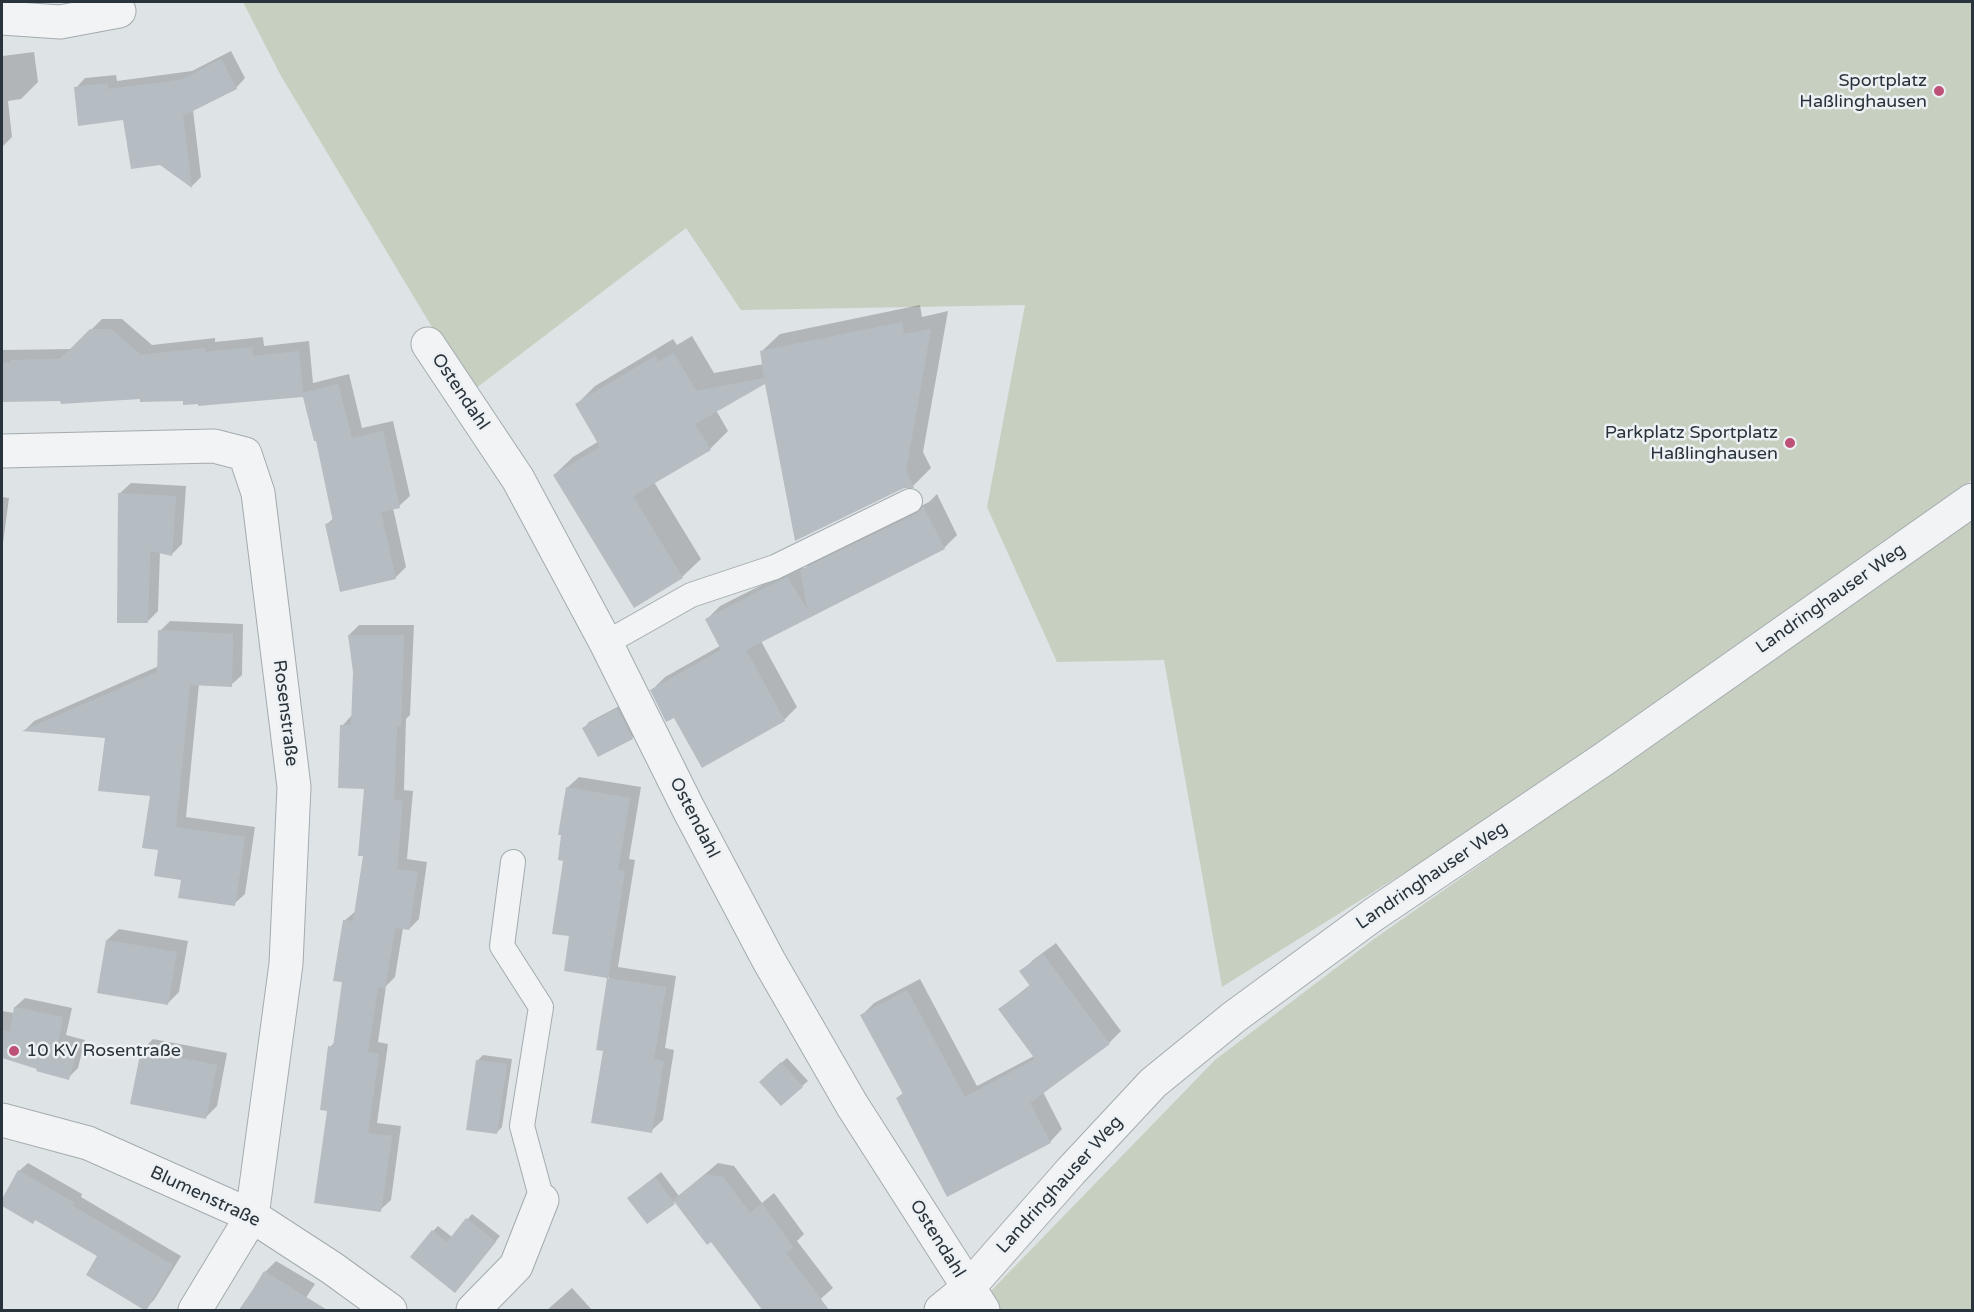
<!DOCTYPE html>
<meta charset="utf-8">
<style>
body{margin:0}
#map{position:relative;width:1974px;height:1312px;overflow:hidden;background:#dee3e6;font-family:"Varela Round",sans-serif}
canvas{display:block}
.frame{position:absolute;inset:0;border:3px solid #29333b;pointer-events:none}
</style>
<div id="map">
<canvas width="1974" height="1312"></canvas>
<div class="frame"></div>
</div>
<script>
const context = document.querySelector('canvas').getContext('2d');
context.lineJoin = 'round';
function fillPath(path, color) { context.fillStyle = color; context.fill(path, 'evenodd'); }
function strokePath(path, color, width, dash) { context.strokeStyle = color; context.lineWidth = width; context.lineCap = dash ? 'butt' : 'round'; context.setLineDash(dash || []); context.stroke(path); }
function write(font, color, halo, rows, align = 'center') {
  context.font = font + ' "Varela Round",sans-serif'; context.lineWidth = 5; context.setLineDash([]); context.textBaseline = 'middle'; context.strokeStyle = halo; context.fillStyle = color; for (const [text, x, y, turn = 0] of rows) {
    context.save(); context.translate(x, y); context.rotate((+turn || 0) * Math.PI / 180); context.textAlign = isNaN(turn) ? turn : align; if (halo) context.strokeText(text, 0, 0); context.fillText(text, 0, 0); context.restore();
  }
}
fillPath(new Path2D(`
 M 243,2 L 1972,2 L 1972,480 L 1485,822 L 1222,987 L 1164,660 L 1057,662 L 987,507 L 1025,305 L 741,310 L 686,228 L 471,392 L 281,76 Z
 M 1972,520 L 1972,1310 L 999,1310 L 988,1294 L 1215,1060 L 1374,939 Z`), '#c7cfc0');
fillPath(new Path2D(`
 M 2,50 L 3,56 L 34,52 L 38,82 L 21,99 L 8,101 L 12,137 L 2,147 Z
 M 231,51 L 245,78 L 236,88 L 193,110 L 201,177 L 192,186 L 160,163 L 124,119 L 76,88 L 85,78 L 116,75 L 117,81 L 192,71 Z
 M 920,305 L 922,317 L 948,311 L 923,452 L 931,468 L 913,486 L 903,487 L 767,381 L 716,410 L 728,431 L 710,449 L 654,482 L 701,559 L 682,577 L 554,475 L 573,457 L 599,441 L 577,404 L 595,386 L 673,339 L 677,345 L 692,336 L 714,373 L 764,364 L 761,352 L 780,334 Z
 M 102,319 L 122,319 L 152,345 L 215,338 L 215,342 L 263,337 L 264,346 L 309,341 L 313,383 L 349,374 L 362,428 L 393,421 L 410,496 L 399,506 L 393,508 L 406,567 L 395,578 L 327,524 L 334,518 L 317,439 L 304,395 L 200,402 L 184,399 L 141,398 L 2,400 L 2,350 L 72,349 Z
 M 131,483 L 186,486 L 182,544 L 172,554 L 160,552 L 158,611 L 147,622 L 120,493 Z
 M 937,494 L 957,535 L 944,548 L 761,641 L 797,707 L 784,720 L 674,716 L 652,690 L 665,677 L 720,646 L 707,619 L 720,606 L 801,565 L 804,569 L 815,558 L 929,502 Z
 M 2,497 L 9,498 L 2,551 Z
 M 170,621 L 243,624 L 242,675 L 231,685 L 199,684 L 186,817 L 255,827 L 245,894 L 234,904 L 183,878 L 160,849 L 152,794 L 107,737 L 25,730 L 34,721 L 159,666 L 160,631 Z
 M 359,625 L 414,625 L 410,715 L 406,719 L 404,790 L 413,791 L 407,859 L 427,862 L 419,919 L 409,929 L 403,928 L 395,977 L 386,986 L 378,1042 L 388,1044 L 377,1123 L 401,1126 L 391,1200 L 380,1210 L 328,1110 L 330,1047 L 335,1042 L 343,981 L 344,921 L 356,911 L 365,855 L 366,788 L 342,726 L 352,715 L 354,672 L 349,635 Z
 M 623,704 L 637,732 L 632,738 L 584,728 L 589,722 Z
 M 579,777 L 641,787 L 629,859 L 635,860 L 618,967 L 676,976 L 665,1048 L 674,1050 L 663,1120 L 651,1131 L 605,1050 L 598,1049 L 609,977 L 565,969 L 571,935 L 565,860 L 567,788 Z
 M 119,929 L 188,941 L 179,992 L 167,1004 L 107,940 Z
 M 1056,943 L 1121,1031 L 1109,1043 L 1043,1092 L 1062,1129 L 1050,1142 L 947,1195 L 897,1098 L 904,1092 L 862,1015 L 874,1003 L 920,979 L 977,1086 L 1034,1056 L 1000,1009 L 1031,984 L 1021,972 L 1033,960 Z
 M 25,998 L 72,1008 L 66,1035 L 85,1040 L 78,1068 L 68,1078 L 2,1056 L 2,1011 L 14,1013 L 15,1007 Z
 M 153,1039 L 227,1053 L 217,1106 L 205,1118 L 142,1050 Z
 M 483,1055 L 512,1059 L 502,1127 L 496,1133 L 477,1061 Z
 M 787,1058 L 808,1081 L 781,1104 L 766,1076 Z
 M 28,1163 L 82,1194 L 81,1197 L 181,1256 L 154,1300 L 145,1309 L 99,1255 L 36,1219 L 32,1222 L 2,1204 L 19,1171 Z
 M 718,1163 L 734,1166 L 762,1203 L 774,1193 L 804,1234 L 797,1241 L 833,1288 L 808,1310 L 711,1240 L 676,1201 L 647,1222 L 634,1193 L 661,1172 L 679,1196 Z
 M 472,1214 L 500,1236 L 460,1286 L 433,1231 L 438,1226 L 452,1237 Z
 M 276,1261 L 315,1284 L 298,1310 L 239,1310 L 265,1272 Z
 M 572,1288 L 592,1310 L 547,1310 Z`), '#0003');
fillPath(new Path2D(`
 M 221,59 L 237,89 L 183,116 L 192,188 L 160,165 L 131,169 L 123,120 L 78,126 L 74,87 L 107,83 L 108,89 L 181,80 Z
 M 902,322 L 904,334 L 931,329 L 906,471 L 914,488 L 904,488 L 795,541 L 765,384 L 695,424 L 711,450 L 633,496 L 683,578 L 634,608 L 553,475 L 600,447 L 575,404 L 655,356 L 658,362 L 674,353 L 696,391 L 764,378 L 760,351 Z
 M 90,329 L 111,329 L 141,355 L 205,348 L 205,352 L 252,347 L 253,356 L 299,351 L 303,393 L 338,384 L 352,438 L 383,431 L 400,508 L 381,512 L 396,579 L 340,592 L 325,524 L 333,522 L 316,441 L 314,441 L 303,397 L 198,406 L 198,404 L 183,405 L 183,401 L 140,402 L 140,399 L 61,404 L 60,401 L 2,402 L 2,363 L 11,363 L 11,360 L 60,359 Z
 M 118,493 L 176,496 L 172,556 L 150,551 L 148,623 L 117,623 Z
 M 923,506 L 945,549 L 746,650 L 785,721 L 702,768 L 674,718 L 666,722 L 650,690 L 721,650 L 705,619 L 787,577 L 808,611 L 800,570 L 916,514 Z
 M 158,630 L 233,634 L 232,687 L 190,685 L 176,827 L 245,837 L 235,906 L 178,898 L 181,880 L 154,876 L 158,850 L 142,848 L 150,796 L 98,791 L 105,738 L 22,731 L 157,672 Z
 M 348,635 L 404,635 L 401,727 L 397,726 L 394,800 L 403,801 L 397,869 L 418,872 L 409,930 L 395,928 L 385,989 L 378,987 L 368,1052 L 379,1054 L 368,1133 L 392,1136 L 381,1212 L 314,1203 L 327,1111 L 320,1110 L 328,1046 L 333,1047 L 342,982 L 333,981 L 343,920 L 353,921 L 363,856 L 358,856 L 364,789 L 338,788 L 340,725 L 351,725 L 353,672 Z
 M 617,708 L 633,739 L 598,757 L 582,728 Z
 M 566,787 L 630,798 L 618,870 L 625,871 L 608,978 L 666,987 L 654,1059 L 664,1061 L 652,1133 L 591,1123 L 603,1051 L 596,1050 L 607,978 L 564,971 L 569,936 L 552,934 L 563,861 L 558,860 L 561,835 L 558,835 Z
 M 106,940 L 177,952 L 168,1005 L 97,993 Z
 M 1043,954 L 1110,1044 L 1030,1103 L 1051,1143 L 947,1197 L 896,1098 L 903,1094 L 860,1015 L 907,990 L 965,1097 L 1035,1059 L 998,1009 L 1030,986 L 1019,971 Z
 M 14,1007 L 63,1017 L 58,1044 L 77,1049 L 69,1080 L 36,1071 L 37,1069 L 2,1058 L 2,1030 L 10,1032 Z
 M 141,1050 L 217,1065 L 206,1119 L 130,1104 Z
 M 476,1060 L 507,1064 L 497,1134 L 466,1130 Z
 M 781,1062 L 803,1087 L 781,1106 L 759,1082 Z
 M 18,1170 L 75,1203 L 73,1206 L 173,1265 L 146,1311 L 86,1275 L 97,1256 L 35,1220 L 33,1224 L 2,1206 L 2,1199 Z
 M 705,1174 L 723,1177 L 750,1213 L 762,1203 L 793,1247 L 786,1253 L 830,1311 L 763,1311 L 711,1242 L 707,1245 L 673,1200 Z
 M 655,1177 L 675,1204 L 647,1224 L 627,1198 Z
 M 466,1218 L 496,1242 L 455,1293 L 410,1257 L 432,1230 L 447,1242 Z
 M 264,1271 L 329,1311 L 240,1311 Z`), '#b6bdc2');
const service = new Path2D(`
 M 606,643 L 691,595 L 775,567 L 910,501
 M 513,862 L 502,946 L 541,1007 L 522,1126 L 542,1200`);
const minor = new Path2D(`
 M 2,18 L 60,22 L 119,11
 M 428,344 L 518,479 L 606,643 L 688,808 L 769,961 L 852,1105 L 983,1310
 M 2,451 L 214,446 L 245,454 L 258,493 L 294,787 L 286,964 L 252,1216 L 195,1310
 M 2,1120 L 88,1143 L 252,1216 L 332,1268 L 390,1310
 M 473,1310 L 516,1266 L 542,1200
 M 941,1310 L 968,1288 L 1071,1171 L 1153,1083 L 1234,1017 L 1373,915 L 1604,759 L 1972,500`);
strokePath(service, '#a4abaf', 26);
strokePath(minor, '#a4abaf', 35);
strokePath(service, '#f1f3f5', 24);
strokePath(minor, '#f1f3f5', 33);
for (const [x, y, r, color] of [
 [1939,91,6,"#be5177"],
 [1790,443,6,"#be5177"],
 [14,1051,6,"#be5177"]
]) { const dot = new Path2D(); dot.arc(x, y, r, 0, 2 * Math.PI); context.fillStyle = color; context.fill(dot); strokePath(dot, '#edf1f4', 2); }
write('18px', '#29333b', '#edf1f4', [
 ["Sportplatz",1927,81],
 ["Haßlinghausen",1927,102],
 ["Parkplatz Sportplatz",1778,433],
 ["Haßlinghausen",1778,454],
 ["10 KV Rosentraße",26,1051,"left"]
], 'right');
write('18px', '#29333b', '#edf1f4', [
 ["Ostendahl",460,392,56],
 ["Landringhauser Weg",1831,599,-35],
 ["Rosenstraße",285,713,83],
 ["Ostendahl",694,818,63],
 ["Landringhauser Weg",1432,876,-34],
 ["Landringhauser Weg",1060,1185,-48],
 ["Blumenstraße",205,1197,25],
 ["Ostendahl",937,1239,58]
]);
</script>
